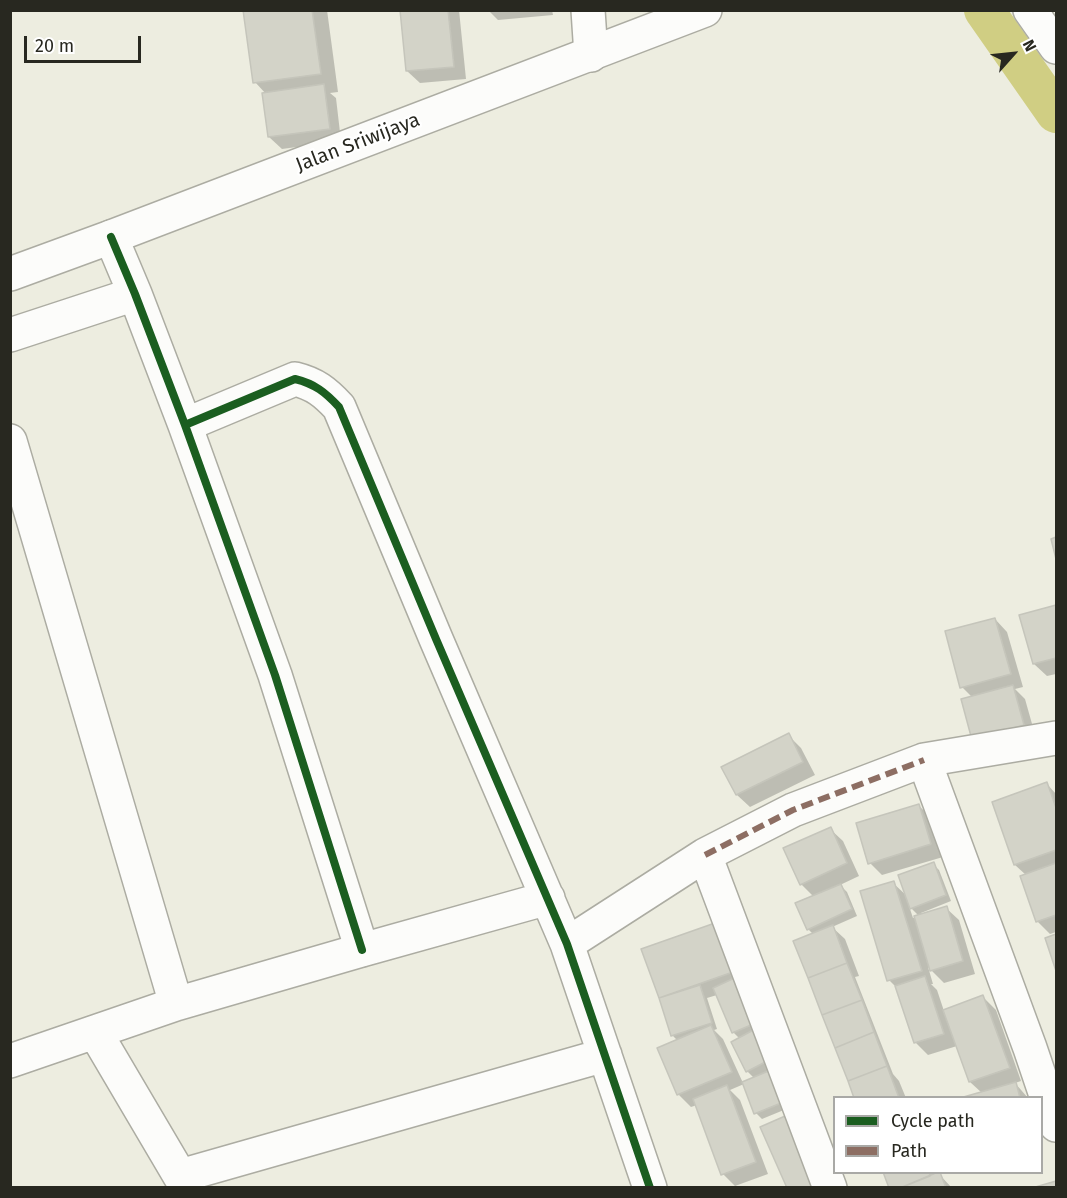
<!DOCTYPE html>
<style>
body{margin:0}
#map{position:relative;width:1067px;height:1198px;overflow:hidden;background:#edede0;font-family:"Fira Sans",sans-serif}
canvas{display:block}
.frame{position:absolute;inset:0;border:12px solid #282820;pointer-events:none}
.legend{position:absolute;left:833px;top:1096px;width:210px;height:78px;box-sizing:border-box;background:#fff;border:2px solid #a9a9a6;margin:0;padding:8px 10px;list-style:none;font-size:18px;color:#282820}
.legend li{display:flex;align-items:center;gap:12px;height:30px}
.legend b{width:30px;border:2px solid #a9a9a6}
.north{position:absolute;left:983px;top:24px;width:60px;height:60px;-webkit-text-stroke:4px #fff;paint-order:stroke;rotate:63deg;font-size:16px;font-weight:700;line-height:24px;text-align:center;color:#282820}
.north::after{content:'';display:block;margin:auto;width:21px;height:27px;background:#282820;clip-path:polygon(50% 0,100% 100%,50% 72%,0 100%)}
.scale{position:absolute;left:24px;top:36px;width:117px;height:27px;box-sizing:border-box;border:3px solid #282820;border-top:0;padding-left:8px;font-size:18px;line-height:21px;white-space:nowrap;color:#282820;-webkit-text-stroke:4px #fff;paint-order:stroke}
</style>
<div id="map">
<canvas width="1067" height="1198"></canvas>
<div class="frame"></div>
<ul class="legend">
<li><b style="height:8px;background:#1b5e20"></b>Cycle path</li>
<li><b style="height:8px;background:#8d6e63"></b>Path</li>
</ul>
<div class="north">N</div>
<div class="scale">20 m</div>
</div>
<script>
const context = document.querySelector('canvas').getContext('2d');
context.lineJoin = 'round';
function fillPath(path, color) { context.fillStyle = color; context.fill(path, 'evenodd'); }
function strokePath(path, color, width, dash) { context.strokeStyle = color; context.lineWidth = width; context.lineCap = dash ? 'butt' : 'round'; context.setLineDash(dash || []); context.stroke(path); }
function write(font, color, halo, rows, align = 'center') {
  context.font = font + ' "Fira Sans",sans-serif'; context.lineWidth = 4.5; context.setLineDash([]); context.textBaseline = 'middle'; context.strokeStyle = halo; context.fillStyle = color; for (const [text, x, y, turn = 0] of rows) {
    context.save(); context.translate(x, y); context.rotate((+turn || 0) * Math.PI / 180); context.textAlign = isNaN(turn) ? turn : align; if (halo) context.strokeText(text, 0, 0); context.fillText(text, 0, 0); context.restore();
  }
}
fillPath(new Path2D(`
 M 244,10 L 327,10 L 338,92 L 330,93 L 336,98 L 341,141 L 282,149 L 269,137 L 266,94 L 255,82 Z
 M 401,10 L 459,10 L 466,79 L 420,83 L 407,71 Z
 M 488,10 L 552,10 L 553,15 L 498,20 Z
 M 1056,607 L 1056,674 L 1047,676 L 1034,664 L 1021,616 Z
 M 995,619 L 1007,632 L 1023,687 L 1015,689 L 1025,699 L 1036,738 L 986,751 L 972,697 L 962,687 Z
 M 788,735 L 801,748 L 815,775 L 750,807 L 737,795 L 723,767 Z
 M 1047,784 L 1056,794 L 1056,932 L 1050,934 L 1037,921 L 1026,875 L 1015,865 Z
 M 919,806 L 932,818 L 943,857 L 882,875 L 870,863 Z
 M 830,829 L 843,841 L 859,876 L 840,885 L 847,892 L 857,916 L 832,927 L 845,939 L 859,976 L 855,977 L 893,1074 L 899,1081 L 906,1098 L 856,1098 L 813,934 L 808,929 L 814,897 L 801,884 Z
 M 933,864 L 939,870 L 951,901 L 921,913 L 921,915 L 946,908 L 959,920 L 975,974 L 944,983 L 928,967 L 933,984 L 931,984 L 937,990 L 944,1011 L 983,997 L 996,1010 L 1021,1081 L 1015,1083 L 1028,1098 L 966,1098 L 982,1093 L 970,1082 L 957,1046 L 928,1055 L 915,1042 L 898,989 L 889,980 L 893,883 L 907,896 ZM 909,906 L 919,916 L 913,918 Z
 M 715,925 L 780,1064 L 767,1070 L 796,1105 L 762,1119 L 756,1113 L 744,1084 L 730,1090 L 740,1100 L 768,1174 L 735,1186 L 723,1174 L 697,1105 L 691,1107 L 679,1095 L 659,1049 L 678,1041 L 673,1036 L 643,950 ZM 717,995 L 733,1032 L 740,1039 L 747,1071 L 754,1078 L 743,1083 L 723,1039 L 714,1030 L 717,1029 L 707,998 Z
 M 885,1172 L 931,1172 L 933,1176 L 939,1174 L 952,1188 L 891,1188 Z`), '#0003');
strokePath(new Path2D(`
 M 984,10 L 1056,113`), '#d0ce83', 40);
const building = new Path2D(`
 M 243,10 L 312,10 L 321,74 L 253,83 Z
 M 400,10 L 448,10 L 454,67 L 406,71 Z
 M 324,84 L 330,129 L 268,137 L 262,93 Z
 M 1056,537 L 1056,559 L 1051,539 Z
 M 1056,605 L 1056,658 L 1033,664 L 1019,615 Z
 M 995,618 L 1011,674 L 960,688 L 945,631 Z
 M 1013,685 L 1024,725 L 972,740 L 961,699 Z
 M 789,733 L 803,762 L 736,795 L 721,767 Z
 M 1047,782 L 1056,808 L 1056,850 L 1014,865 L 992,802 Z
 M 919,804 L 931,844 L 868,864 L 856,823 Z
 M 831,827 L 847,863 L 800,885 L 783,848 Z
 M 934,862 L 946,895 L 910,909 L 898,875 Z
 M 1056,863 L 1056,915 L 1036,922 L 1020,876 Z
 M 894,881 L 922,971 L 887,981 L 860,891 Z
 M 841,884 L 852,909 L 807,930 L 795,903 Z
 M 947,906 L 963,961 L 930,971 L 914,916 Z
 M 715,923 L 733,972 L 659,998 L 641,949 Z
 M 833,925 L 847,963 L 808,978 L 793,941 Z
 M 1056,934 L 1056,971 L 1045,938 Z
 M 847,963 L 862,1000 L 822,1015 L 808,978 Z
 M 743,974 L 763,1020 L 732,1033 L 713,988 Z
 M 925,976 L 944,1034 L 914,1043 L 895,986 Z
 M 700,985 L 712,1023 L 671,1036 L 659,998 Z
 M 983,995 L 1010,1068 L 969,1082 L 943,1010 Z
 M 862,1000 L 874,1032 L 835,1048 L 822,1015 Z
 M 711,1025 L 732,1072 L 677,1095 L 657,1048 Z
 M 759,1027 L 775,1057 L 746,1072 L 731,1042 Z
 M 874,1032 L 887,1066 L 848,1081 L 835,1048 Z
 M 887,1066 L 899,1098 L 854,1098 L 848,1081 Z
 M 778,1067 L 791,1099 L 754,1114 L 742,1082 Z
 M 1016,1082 L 1020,1098 L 960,1098 Z
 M 727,1085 L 756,1162 L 721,1175 L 693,1099 Z
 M 792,1113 L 822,1183 L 811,1188 L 787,1188 L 760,1127 Z
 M 883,1172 L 929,1172 L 930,1176 L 900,1188 L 889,1188 Z
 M 938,1172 L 940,1172 L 946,1188 L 900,1188 Z
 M 1056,1181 L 1056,1188 L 1032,1188 Z`);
fillPath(building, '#d3d3c8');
strokePath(building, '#c5c5bb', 1.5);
const street = new Path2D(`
 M 588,10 L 591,55
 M 1030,10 L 1056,47
 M 111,237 L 135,294 L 185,425 L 275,675 L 362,950
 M 10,335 L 135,294
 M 185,425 L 295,379 C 315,384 325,392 339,407 L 436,639 L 567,944 L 650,1188
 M 10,441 L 176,1004
 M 924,760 L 1030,1048 L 1056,1125
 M 705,855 L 830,1188
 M 567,944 L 705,855 L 793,810 L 924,760 L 1056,738
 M 95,1032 L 187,1188
 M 10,1061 L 176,1004 L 362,950 L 548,898
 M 180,1176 L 605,1055`);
const secondary = new Path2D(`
 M 10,274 L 111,237 L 705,10`);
strokePath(street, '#acaca2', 36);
strokePath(secondary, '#acaca2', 36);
strokePath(street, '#fcfcfa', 33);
strokePath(secondary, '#fcfcfa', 33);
strokePath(new Path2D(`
 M 705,855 L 793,810 L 924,760`), '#8d6e63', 6, [12, 6]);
strokePath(new Path2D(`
 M 111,237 L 135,294 L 185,425 L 275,675 L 362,950
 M 185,425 L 295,379 C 315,384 325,392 339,407 L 436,639 L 567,944 L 650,1188`), '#1b5e20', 8);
write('20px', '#282820', '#fff', [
 ["Jalan Sriwijaya",358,143,-21]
]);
</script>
